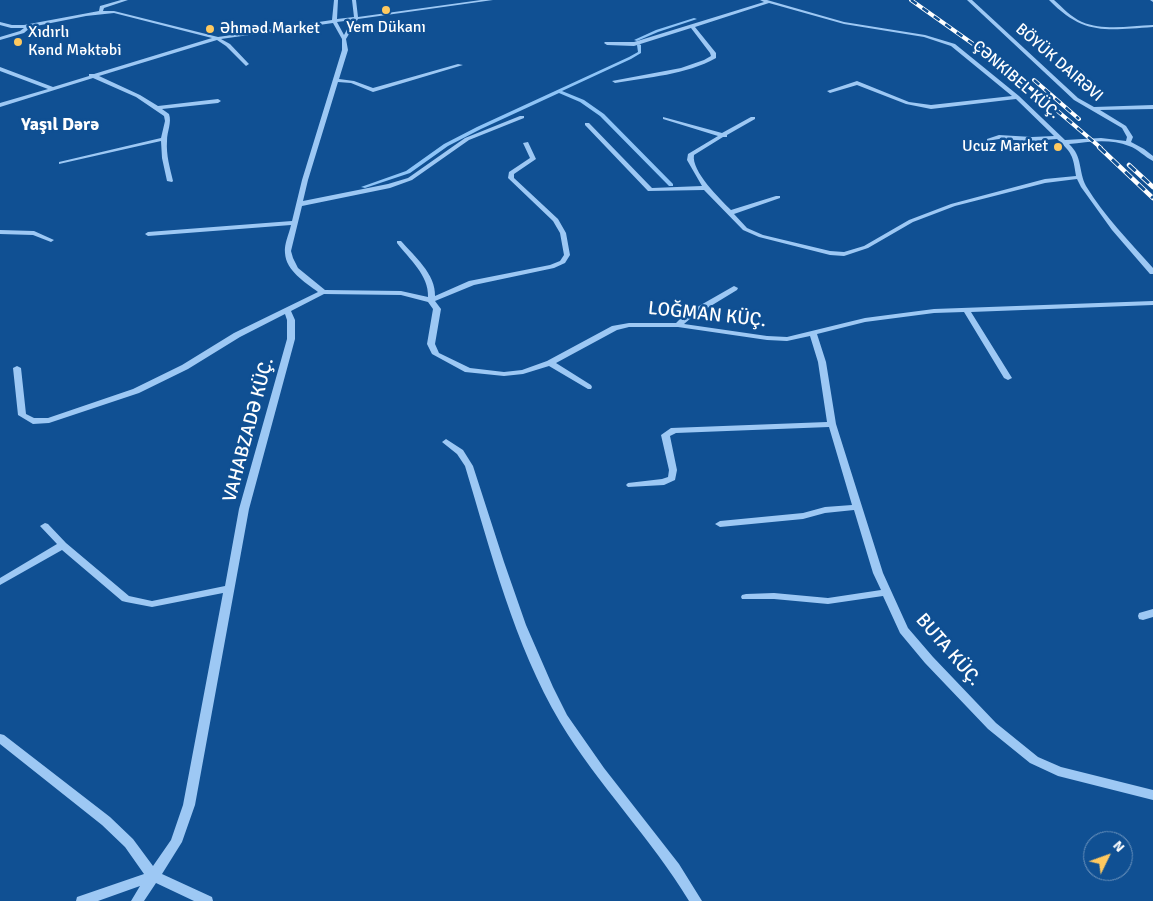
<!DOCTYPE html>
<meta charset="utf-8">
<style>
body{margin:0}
#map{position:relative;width:1153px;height:901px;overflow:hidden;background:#105093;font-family:Signika,sans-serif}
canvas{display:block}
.north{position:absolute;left:1083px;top:831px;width:50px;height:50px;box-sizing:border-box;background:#105093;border:1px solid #7096be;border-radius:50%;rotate:48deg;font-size:14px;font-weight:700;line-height:20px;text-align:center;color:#fff}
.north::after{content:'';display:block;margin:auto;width:18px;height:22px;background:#ffc95f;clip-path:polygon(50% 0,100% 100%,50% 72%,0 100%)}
</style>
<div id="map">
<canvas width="1153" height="901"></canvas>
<div class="north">N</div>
</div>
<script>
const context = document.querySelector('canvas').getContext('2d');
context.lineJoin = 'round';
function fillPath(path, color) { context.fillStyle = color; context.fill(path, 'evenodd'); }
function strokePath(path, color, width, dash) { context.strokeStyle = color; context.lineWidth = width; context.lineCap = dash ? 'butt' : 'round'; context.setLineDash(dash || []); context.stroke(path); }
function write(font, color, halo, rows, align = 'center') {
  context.font = font + ' Signika,sans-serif'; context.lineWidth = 5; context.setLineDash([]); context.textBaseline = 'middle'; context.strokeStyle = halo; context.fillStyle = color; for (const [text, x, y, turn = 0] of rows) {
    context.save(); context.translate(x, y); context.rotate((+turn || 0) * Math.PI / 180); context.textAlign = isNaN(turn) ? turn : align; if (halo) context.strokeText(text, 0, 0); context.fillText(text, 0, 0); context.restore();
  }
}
fillPath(new Path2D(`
 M 694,18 L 697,19 L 658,32 L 637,41 L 634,40 L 656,30 Z
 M 639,44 L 641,45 L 641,53 L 631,59 L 562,91 L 584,100 L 604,114 L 673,184 L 673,186 L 669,186 L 600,116 L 580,102 L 559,93 L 481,129 L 448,146 L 410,173 L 365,188 L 361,187 L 406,171 L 444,144 L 477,127 L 629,57 L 638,52 L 637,45 Z`), '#8ec4f7');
fillPath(new Path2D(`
 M 121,0 L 128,0 L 104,8 L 103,11 L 114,11 L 218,37 L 332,20 L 334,0 L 338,0 L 337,19 L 354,17 L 352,0 L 356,0 L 358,17 L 481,0 L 493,0 L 358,19 L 346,39 L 348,50 L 339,79 L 354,81 L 373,88 L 458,64 L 463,65 L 373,92 L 351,83 L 338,82 L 308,180 L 303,201 L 388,184 L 408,178 L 465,138 L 520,116 L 524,116 L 524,118 L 469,140 L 412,180 L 390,188 L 302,206 L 291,251 L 293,258 L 298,268 L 325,290 L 401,291 L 428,297 C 429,275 409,259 397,243 L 397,241 L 401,241 C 414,256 436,274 435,296 L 469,281 L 550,265 L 560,261 L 564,255 L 560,233 L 553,221 L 508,178 L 509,172 L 530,158 L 523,143 L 528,142 L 536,159 L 514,174 L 514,178 L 558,219 L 566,233 L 570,255 L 565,263 L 554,268 L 474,285 L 435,301 L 441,309 L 435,344 L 439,353 L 470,368 L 504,372 L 522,370 L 547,361 L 612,326 L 629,323 L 676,323 L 685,314 L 734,286 L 738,288 L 737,290 L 691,318 L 684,324 L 767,336 L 787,337 L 865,318 L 934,309 L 1153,301 L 1153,305 L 971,312 L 1012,378 L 1008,380 L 1004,378 L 964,312 L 934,313 L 865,322 L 817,334 L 826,362 L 836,424 L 859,497 L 883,573 L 908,628 L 933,657 L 996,723 L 1038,757 L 1061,767 L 1153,790 L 1153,800 L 1058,776 L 1030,763 L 988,729 L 925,663 L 900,633 L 883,596 L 828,604 L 774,599 L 742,599 L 741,597 L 742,595 L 746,594 L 774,593 L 828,598 L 881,590 L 873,573 L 854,510 L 825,513 L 803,519 L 720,527 L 715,524 L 720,521 L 803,513 L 825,507 L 852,505 L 829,427 L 676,433 L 670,436 L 677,470 L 675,480 L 664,485 L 628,487 L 626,485 L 628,483 L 662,479 L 668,477 L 669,470 L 661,435 L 671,428 L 827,422 L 818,362 L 810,336 L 787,341 L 767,340 L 678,327 L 629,327 L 617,330 L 556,363 L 591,385 L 592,387 L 591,389 L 588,389 L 549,366 L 523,374 L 504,376 L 465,372 L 432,354 L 427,344 L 433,309 L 428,302 L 401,295 L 324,294 L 291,311 L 295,320 L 295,339 L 249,509 L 195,805 L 182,842 L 162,874 L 212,897 L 213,901 L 194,901 L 156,883 L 144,901 L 131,901 L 140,886 L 98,901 L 76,901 L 77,897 L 144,874 L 125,847 L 102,825 L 0,744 L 0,734 L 4,735 L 110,817 L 133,839 L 153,866 L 171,840 L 183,805 L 223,593 L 152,607 L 126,602 L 122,601 L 62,550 L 0,585 L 0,578 L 57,544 L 40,526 L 45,523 L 48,524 L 66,543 L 129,596 L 152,601 L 225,586 L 239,509 L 287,339 L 287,320 L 285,314 L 240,337 L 188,369 L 139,393 L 49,423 L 33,424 L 18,415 L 13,368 L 17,366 L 21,368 L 26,414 L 34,418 L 48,418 L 133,389 L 182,365 L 234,333 L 318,292 C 305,282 286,271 285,253 C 284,244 289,234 291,225 L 148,236 L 145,234 L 148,232 L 292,221 L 302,180 L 342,50 L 342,39 L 333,23 L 221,39 L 230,44 L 248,63 L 249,64 L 246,66 L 226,46 L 217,40 L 99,76 L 140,95 L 158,106 L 218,99 L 221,101 L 218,103 L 162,109 L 169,114 C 172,123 167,131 167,141 C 166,155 170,168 173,181 L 172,182 L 167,181 L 162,158 L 161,141 L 59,164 L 59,162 L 161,138 L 165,121 L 164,116 L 136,97 L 93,78 L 0,107 L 0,103 L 48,89 L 0,71 L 0,67 L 53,87 L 89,76 L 89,74 L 94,74 L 212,38 L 114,13 L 86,16 L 31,27 L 24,33 L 0,40 L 0,37 L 20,31 L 24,28 L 11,28 L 0,25 L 0,22 L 12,25 L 24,25 L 99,11 L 100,6 ZM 352,20 L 344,35 L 337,22 Z
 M 760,0 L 767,0 L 844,22 L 925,35 L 955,44 L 1019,96 L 1065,140 L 1101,138 L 1126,141 L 1127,137 L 1122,128 L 1074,100 L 967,0 L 972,0 L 1078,98 L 1094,107 L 1153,105 L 1153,109 L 1100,110 L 1126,126 L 1133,137 L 1131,142 L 1144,149 L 1153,156 L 1153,161 C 1145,157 1138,149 1129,146 C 1110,138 1088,142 1069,144 C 1083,157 1078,170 1086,186 C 1104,216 1130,242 1153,268 L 1153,274 L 1150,274 L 1112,230 L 1081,187 L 1077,179 L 1045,183 L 955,206 L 913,222 L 868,248 L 844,256 L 830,255 L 759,237 L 743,230 L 704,190 L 648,191 L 585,125 L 585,123 L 589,123 L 652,188 L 702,186 L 687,160 L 688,154 L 718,136 L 663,119 L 663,117 L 722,133 L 751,117 L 755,117 L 755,119 L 727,135 L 727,137 L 723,137 L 694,155 C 691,171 720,199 731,210 L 776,196 L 780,196 L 780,198 L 734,214 L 747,228 L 763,235 L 830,251 L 844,252 L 864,246 L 909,220 L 951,204 L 1045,179 L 1076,176 C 1073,155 1072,153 1057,139 L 1032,141 L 999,139 L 987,141 L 987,139 L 999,135 L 1032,137 L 1054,136 L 1016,99 L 931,109 L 906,104 L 857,85 L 830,93 L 827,91 L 857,81 L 909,102 L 931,105 L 1012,96 L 951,46 L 924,37 L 844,24 L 769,3 L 695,27 L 716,53 L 716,58 C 686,75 648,77 615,83 L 612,81 L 681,68 L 704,60 L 711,56 L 710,53 L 691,28 L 634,46 L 607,45 L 604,43 L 605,42 L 634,42 L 764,2 Z
 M 1049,0 L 1054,0 C 1063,8 1071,17 1082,22 C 1104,31 1130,26 1153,25 L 1153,27 C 1107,30 1084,36 1049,0 Z
 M 1150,0 L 1153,0 L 1153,2 Z
 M 0,230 L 34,231 L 54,240 L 51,242 L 33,235 L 0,234 Z
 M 446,439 L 463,450 L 473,466 L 504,562 L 526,625 L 553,687 L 567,715 L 604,768 L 679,864 L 702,901 L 689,901 C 651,838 598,785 560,722 C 514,644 491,552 465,466 L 457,454 L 442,442 Z
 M 1153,609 L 1153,617 L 1143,620 L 1139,619 L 1138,616 L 1139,613 Z`), '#9dc8f4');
const railFar1 = new Path2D(`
 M 911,0 L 1007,68 L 1101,148
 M 1034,80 L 1079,119`);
const rail = new Path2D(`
 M 1099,147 L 1153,198
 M 1129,165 L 1153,187`);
strokePath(railFar1, '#fff', 4);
strokePath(rail, '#fff', 4.5);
strokePath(railFar1, '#105093', 2.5, [7]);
strokePath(rail, '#105093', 3, [9]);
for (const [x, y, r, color] of [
 [386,10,5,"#ffc95f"],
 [210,29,5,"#ffc95f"],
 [18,42,5,"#ffc95f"],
 [1058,147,5,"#ffc95f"]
]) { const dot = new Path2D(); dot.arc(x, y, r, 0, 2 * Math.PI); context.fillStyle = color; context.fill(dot); strokePath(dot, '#105093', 2); }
write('16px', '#fff', '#105093', [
 ["Yem Dükanı",386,28,"center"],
 ["Əhməd Market",220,29],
 ["Xıdırlı",28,33],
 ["Kənd Məktəbi",28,51],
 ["Ucuz Market",1048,147,"right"]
], 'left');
write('16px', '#fff', '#105093', [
 ["BÖYÜK DAIRƏVI",1059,63,41],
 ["ÇƏNKIBEL KÜÇ.",1016,80,41]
]);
write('bold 18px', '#fff', '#105093', [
 ["Yaşıl Dərə",60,125]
]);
write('19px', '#fff', '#105093', [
 ["LOĞMAN KÜÇ.",707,315,6],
 ["VAHABZADƏ KÜÇ.",249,430,-75],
 ["BUTA KÜÇ.",948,650,49]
]);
</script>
